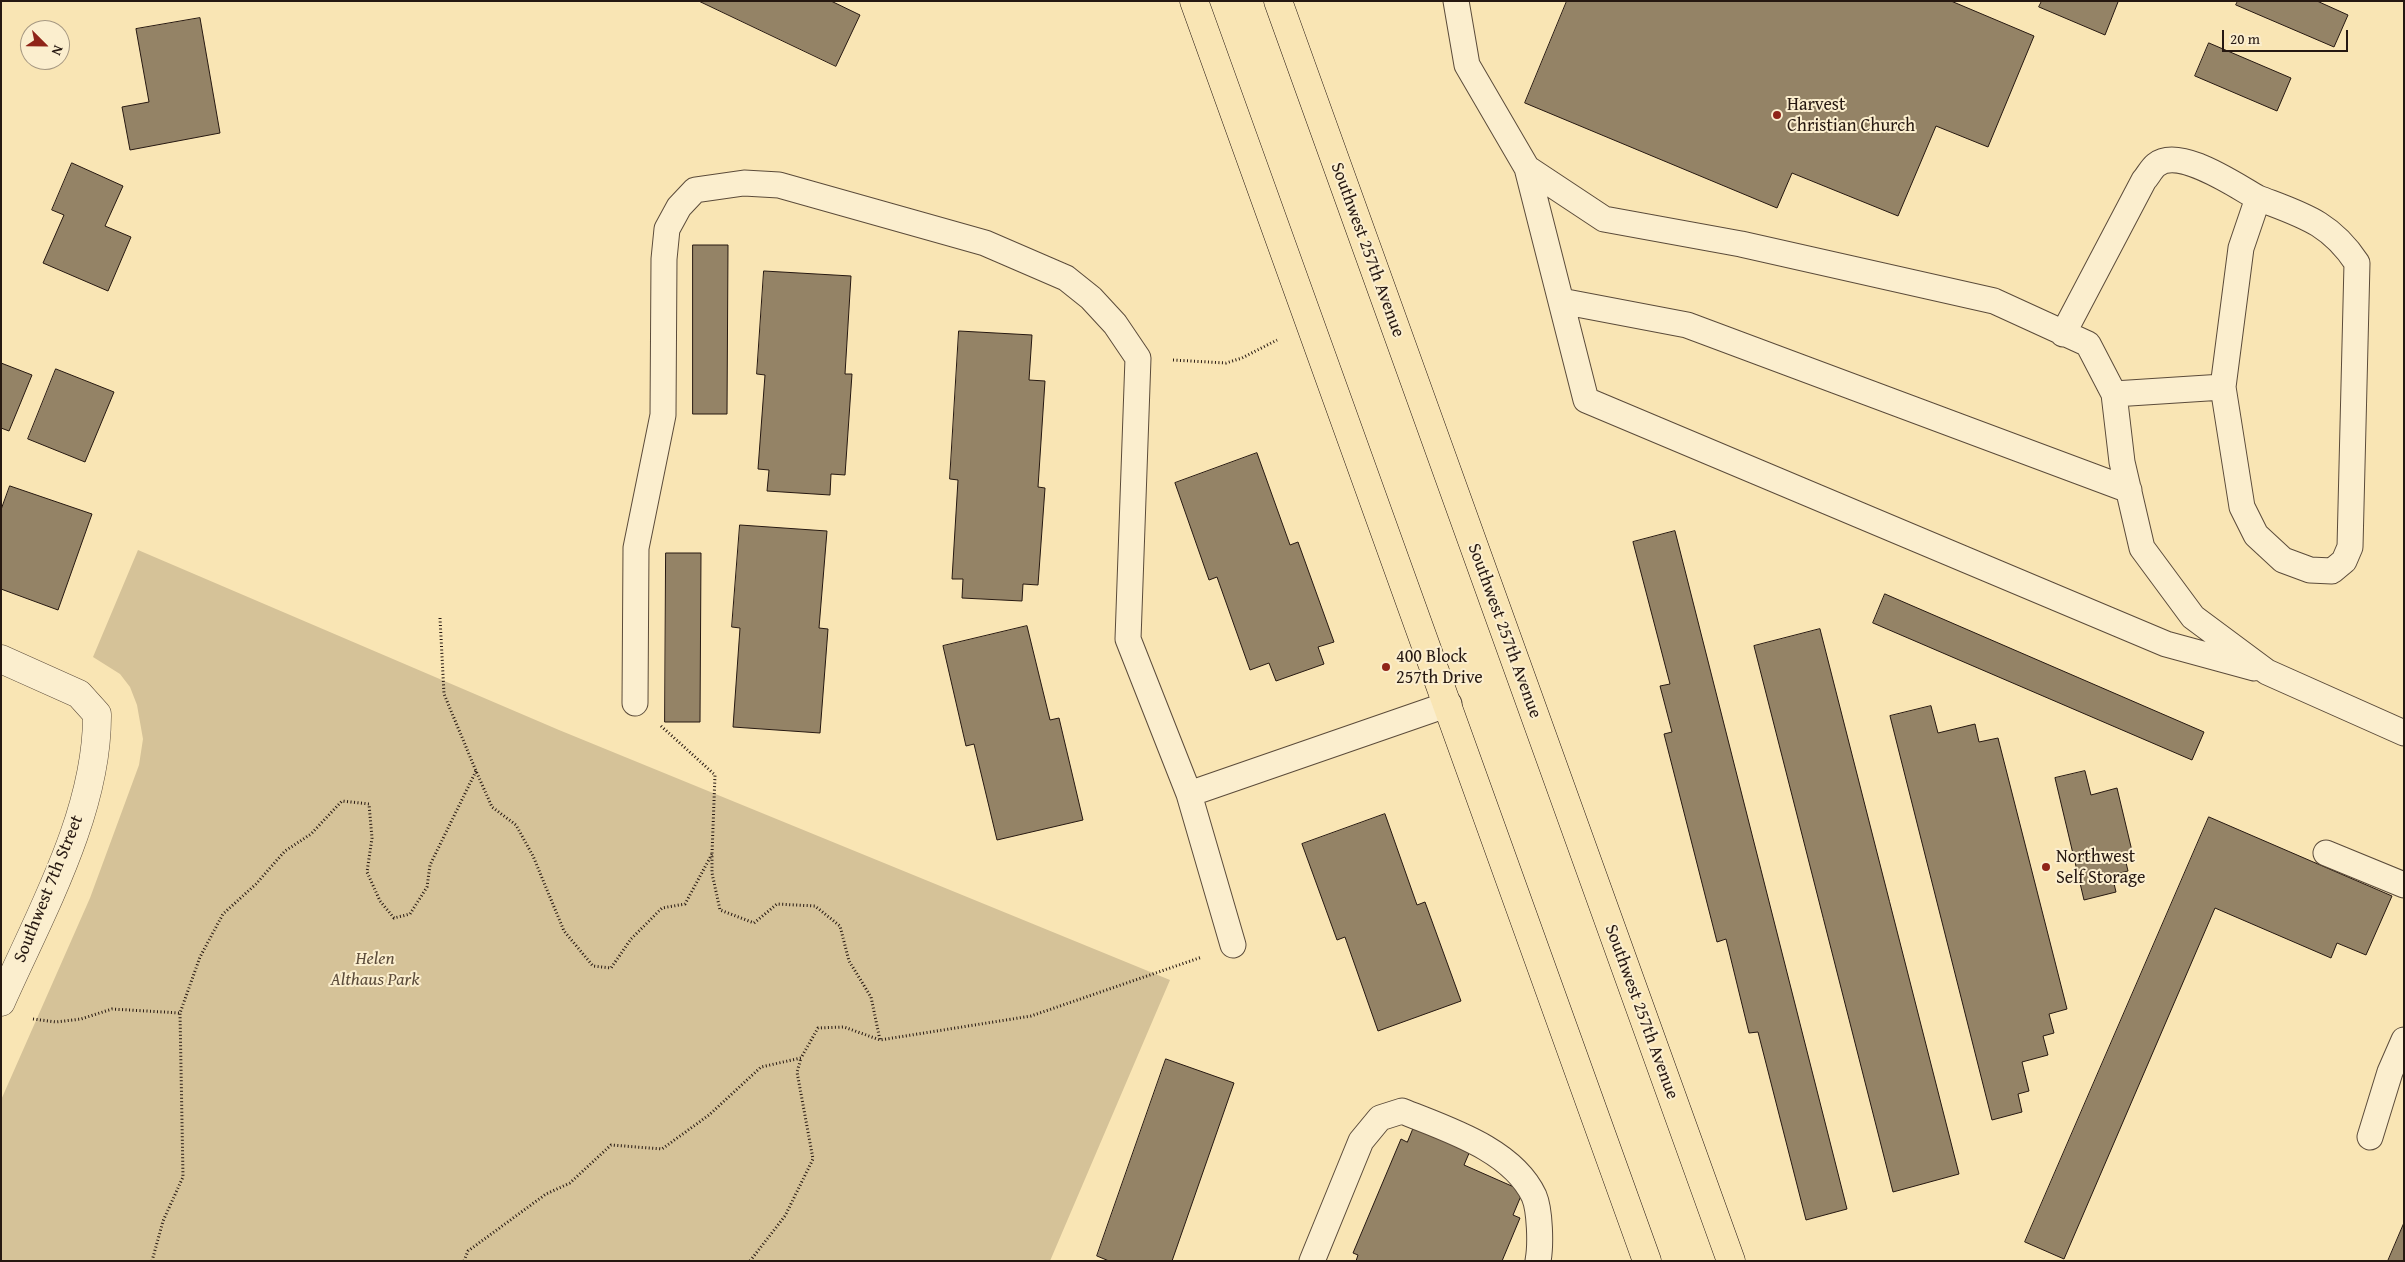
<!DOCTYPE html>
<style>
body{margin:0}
#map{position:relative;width:2405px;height:1262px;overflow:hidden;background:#f9e5b4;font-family:"Gentium Book Plus",serif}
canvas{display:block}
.frame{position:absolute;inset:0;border:2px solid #261811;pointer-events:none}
.north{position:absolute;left:20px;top:20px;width:50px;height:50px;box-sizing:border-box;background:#fbeece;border:1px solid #a69882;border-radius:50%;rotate:113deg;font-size:14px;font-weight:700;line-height:20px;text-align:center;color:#261811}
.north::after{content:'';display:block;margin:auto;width:18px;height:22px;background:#8f2418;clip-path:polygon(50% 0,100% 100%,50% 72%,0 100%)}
.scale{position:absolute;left:2222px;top:30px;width:126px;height:22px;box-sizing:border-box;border:2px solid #261811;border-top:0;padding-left:6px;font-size:15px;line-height:18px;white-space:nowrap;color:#261811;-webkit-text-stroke:4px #fbeece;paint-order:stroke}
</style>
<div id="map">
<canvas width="2405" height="1262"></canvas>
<div class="frame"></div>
<div class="north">N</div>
<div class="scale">20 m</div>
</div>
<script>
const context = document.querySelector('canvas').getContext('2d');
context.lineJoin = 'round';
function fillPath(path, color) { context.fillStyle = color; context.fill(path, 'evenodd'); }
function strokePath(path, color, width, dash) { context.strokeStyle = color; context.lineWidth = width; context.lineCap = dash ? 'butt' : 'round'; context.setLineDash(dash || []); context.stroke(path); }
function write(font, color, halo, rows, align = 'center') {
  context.font = font + ' "Gentium Book Plus",serif'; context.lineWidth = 4; context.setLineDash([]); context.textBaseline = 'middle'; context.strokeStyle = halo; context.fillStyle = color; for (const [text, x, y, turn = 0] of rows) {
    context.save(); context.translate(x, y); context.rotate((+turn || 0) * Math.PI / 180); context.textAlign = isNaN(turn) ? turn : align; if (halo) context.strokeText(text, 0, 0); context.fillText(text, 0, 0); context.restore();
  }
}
fillPath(new Path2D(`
 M 138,550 L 559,730 L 1170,980 L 1050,1261 L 1,1261 L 1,1100 L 90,898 L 139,765 L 143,739 L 137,705 L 130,687 L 120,674 L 93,657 Z`), '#d5c298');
const building = new Path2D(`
 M 699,1 L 831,1 L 860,15 L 836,66 Z
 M 1567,1 L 1951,1 L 2034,36 L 1988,147 L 1936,126 L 1898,216 L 1792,173 L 1777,208 L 1525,103 Z
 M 2042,1 L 2116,1 L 2118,2 L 2105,35 L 2039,7 Z
 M 2238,1 L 2317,1 L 2348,15 L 2334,47 L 2236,5 Z
 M 200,18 L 220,133 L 130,150 L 122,107 L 149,102 L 136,29 Z
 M 2209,43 L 2291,78 L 2277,111 L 2195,76 Z
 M 72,163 L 123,186 L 105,226 L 131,237 L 108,291 L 43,263 L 64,215 L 52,210 Z
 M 693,245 L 728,245 L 727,414 L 693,414 Z
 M 764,271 L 851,276 L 845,374 L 852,374 L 845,475 L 831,474 L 830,495 L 767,491 L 769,470 L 758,469 L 765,375 L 757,374 Z
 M 959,331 L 1032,335 L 1029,380 L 1045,381 L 1038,487 L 1045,488 L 1038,585 L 1023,584 L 1022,601 L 962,598 L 963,579 L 952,579 L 958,480 L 950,479 Z
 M 1,363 L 32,375 L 9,431 L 1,428 Z
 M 56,369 L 114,392 L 85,462 L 28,439 Z
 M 1257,453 L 1290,545 L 1298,542 L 1334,642 L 1318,647 L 1324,664 L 1276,681 L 1269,663 L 1250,670 L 1217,577 L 1209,580 L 1175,483 Z
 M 10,486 L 92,514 L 58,610 L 1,589 L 1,510 Z
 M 740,525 L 827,531 L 819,628 L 828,629 L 820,733 L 733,727 L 740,628 L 732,627 Z
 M 1675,531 L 1847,1209 L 1806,1220 L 1758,1032 L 1749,1033 L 1726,939 L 1717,942 L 1664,734 L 1672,732 L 1660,686 L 1670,684 L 1633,542 Z
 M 666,553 L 701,553 L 700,722 L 665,722 Z
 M 1885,594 L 2204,732 L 2192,760 L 1873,623 Z
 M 1027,626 L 1050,720 L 1059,718 L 1083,820 L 997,840 L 974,744 L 966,746 L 943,646 Z
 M 1820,629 L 1959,1174 L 1893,1192 L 1754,646 Z
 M 1931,706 L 1938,733 L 1975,724 L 1979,742 L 1998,738 L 2067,1009 L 2049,1014 L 2054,1033 L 2043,1036 L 2048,1055 L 2022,1062 L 2029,1091 L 2018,1094 L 2022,1112 L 1992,1120 L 1890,716 Z
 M 2085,771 L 2091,795 L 2117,788 L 2132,851 L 2124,854 L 2128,871 L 2112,875 L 2116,892 L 2084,900 L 2055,778 Z
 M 1385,814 L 1417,905 L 1425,902 L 1461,1001 L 1378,1031 L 1345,937 L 1337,940 L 1302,844 Z
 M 2209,817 L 2392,896 L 2366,955 L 2337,943 L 2331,958 L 2215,908 L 2064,1259 L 2025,1242 Z
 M 1166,1059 L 1234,1083 L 1172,1261 L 1109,1261 L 1097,1256 Z
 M 1414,1127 L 1470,1151 L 1464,1165 L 1523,1191 L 1513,1215 L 1520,1218 L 1502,1261 L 1356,1261 L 1358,1255 L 1353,1253 L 1401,1139 L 1407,1142 Z
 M 2404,1223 L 2404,1261 L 2388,1261 Z`);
fillPath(building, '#948366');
strokePath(building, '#261811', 1);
const lane = new Path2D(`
 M 1456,1 L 1467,65 L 1527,168 L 1604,219 L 1741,244 L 1994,301 L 2088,344 L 2114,394 L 2122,462 L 2142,548 L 2193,617 L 2267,672 L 2404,733
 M 1527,168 L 1586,400 L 2166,644 L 2254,668
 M 2258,198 C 2302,215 2330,222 2357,263 L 2350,547 L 2344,561 L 2332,571 L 2310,570 L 2283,560 L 2256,535 L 2242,507 L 2223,387 L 2241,248 Z
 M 1561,301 L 1687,325 L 2129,490
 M 2063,334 L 2144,180 C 2148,176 2151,169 2156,165 C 2179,146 2236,186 2258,198
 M 2114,394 L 2223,387
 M 635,703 L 636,548 L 663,415 L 664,259 L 667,229 L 679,207 L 695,190 L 744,183 L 779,185 L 985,243 L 1066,278 L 1091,298 L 1115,324 L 1138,358 L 1128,639 L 1189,794 L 1233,945
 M 1189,794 L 1449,704
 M 2326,853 L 2404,885
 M 2370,1137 L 2390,1072 L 2404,1040
 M 1312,1261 L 1361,1141 L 1380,1118 L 1402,1111 C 1446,1129 1512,1149 1534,1196 C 1540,1210 1541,1245 1538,1261`);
const street = new Path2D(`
 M 1,659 L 79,694 L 97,714 C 98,812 40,914 1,1002`);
const primary = new Path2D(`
 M 1194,1 L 1647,1261
 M 1278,1 L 1731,1261`);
strokePath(lane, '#5b4b3a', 27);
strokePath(street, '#5b4b3a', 29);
strokePath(primary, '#261811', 29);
strokePath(new Path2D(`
 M 1173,360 L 1226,363 L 1242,358 L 1277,340
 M 440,618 L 444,694 L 476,771 L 492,807 L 516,825 L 533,856 L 564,931 L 593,966 L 611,968 L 631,939 L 662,908 L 685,904 L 712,854 L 712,873 L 720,910 L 754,923 L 777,904 L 815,906 L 840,926 L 849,961 L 871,997 L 880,1040
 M 661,726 L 715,775 L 712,854
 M 33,1019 L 56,1022 L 81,1019 L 112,1009 L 180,1013
 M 152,1261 L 163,1221 L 183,1177 L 180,1013 L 200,957 L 223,914 L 256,884 L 285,851 L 311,834 L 342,801 L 369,804 L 372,838 L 367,872 L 380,901 L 394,918 L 410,914 L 427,887 L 430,865 L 476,771
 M 464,1261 L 468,1251 L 546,1194 L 570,1183 L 611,1145 L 662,1149 L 709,1115 L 761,1067 L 801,1058 L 818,1028 L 844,1027 L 880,1040 L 1031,1016 L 1202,957
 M 750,1261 L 785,1216 L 813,1159 L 797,1072 L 801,1058`), '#261811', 3, [1, 2.5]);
strokePath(lane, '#fbeece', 25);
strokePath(street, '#fbeece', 28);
strokePath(primary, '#f9e5b4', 28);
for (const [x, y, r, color] of [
 [1777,115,5,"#8f2418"],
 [1386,667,5,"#8f2418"],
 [2046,867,5,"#8f2418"]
]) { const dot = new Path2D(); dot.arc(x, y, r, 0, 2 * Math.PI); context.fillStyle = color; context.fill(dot); strokePath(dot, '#fbeece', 2); }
write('18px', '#261811', '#fbeece', [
 ["Harvest",1787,105],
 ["Christian Church",1787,126],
 ["400 Block",1396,657],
 ["257th Drive",1396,678],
 ["Northwest",2056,857],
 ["Self Storage",2056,878]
], 'left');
write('18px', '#261811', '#fbeece', [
 ["Southwest 257th Avenue",1367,250,70],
 ["Southwest 257th Avenue",1504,631,70],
 ["Southwest 7th Street",49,889,-68],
 ["Southwest 257th Avenue",1641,1012,70]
]);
write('italic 18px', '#5b4b3a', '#fbeece', [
 ["Helen",375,959],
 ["Althaus Park",375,980]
]);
</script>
